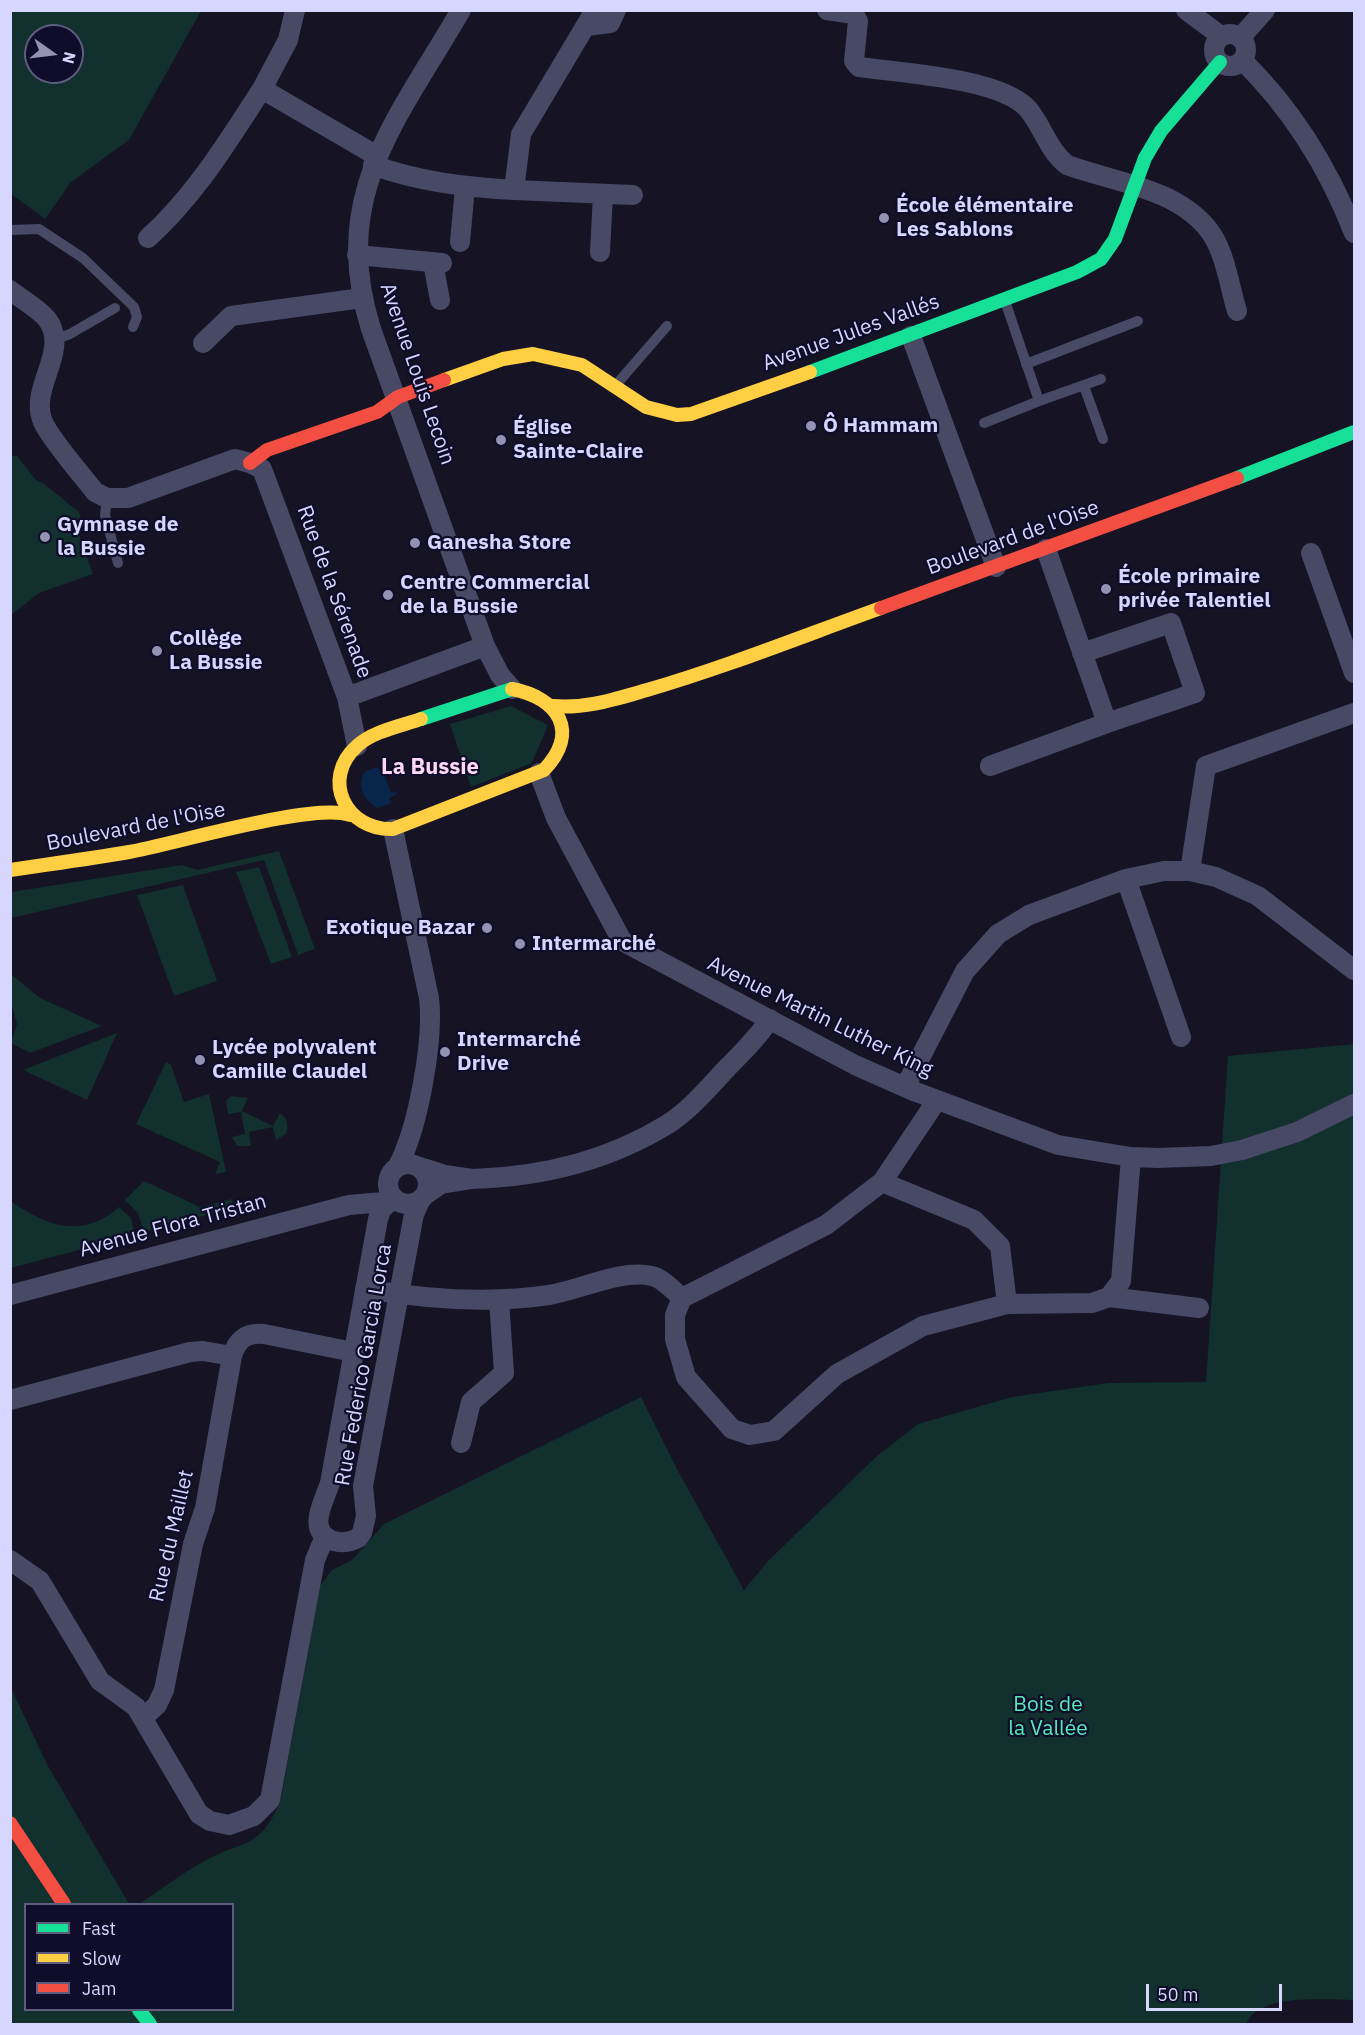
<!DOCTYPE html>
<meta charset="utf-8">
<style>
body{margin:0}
#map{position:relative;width:1365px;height:2035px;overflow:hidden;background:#151324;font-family:"IBM Plex Sans",sans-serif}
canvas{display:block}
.frame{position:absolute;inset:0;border:12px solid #d7d6ff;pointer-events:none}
.legend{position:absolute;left:24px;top:1903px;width:210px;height:108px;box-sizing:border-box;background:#0f0d2a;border:2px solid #5f5d7f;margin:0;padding:8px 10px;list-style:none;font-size:18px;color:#d7d6ff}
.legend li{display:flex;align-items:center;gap:12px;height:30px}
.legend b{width:30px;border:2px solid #5f5d7f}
.north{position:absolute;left:24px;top:24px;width:60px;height:60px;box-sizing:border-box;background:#0f0d2a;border:2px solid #5f5d7f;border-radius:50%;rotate:104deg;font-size:16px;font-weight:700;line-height:24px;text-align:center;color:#d7d6ff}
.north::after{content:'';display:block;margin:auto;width:21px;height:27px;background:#9392b2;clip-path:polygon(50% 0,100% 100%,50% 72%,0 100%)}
.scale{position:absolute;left:1146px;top:1984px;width:136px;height:27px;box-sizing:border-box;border:3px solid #d7d6ff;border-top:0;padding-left:8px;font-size:18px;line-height:21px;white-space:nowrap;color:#d7d6ff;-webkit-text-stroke:4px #0f0d2a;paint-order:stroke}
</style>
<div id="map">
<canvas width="1365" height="2035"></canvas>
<div class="frame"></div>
<ul class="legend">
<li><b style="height:8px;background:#16e098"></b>Fast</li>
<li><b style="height:8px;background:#ffcf43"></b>Slow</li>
<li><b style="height:8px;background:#f24e42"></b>Jam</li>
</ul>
<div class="north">N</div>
<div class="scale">50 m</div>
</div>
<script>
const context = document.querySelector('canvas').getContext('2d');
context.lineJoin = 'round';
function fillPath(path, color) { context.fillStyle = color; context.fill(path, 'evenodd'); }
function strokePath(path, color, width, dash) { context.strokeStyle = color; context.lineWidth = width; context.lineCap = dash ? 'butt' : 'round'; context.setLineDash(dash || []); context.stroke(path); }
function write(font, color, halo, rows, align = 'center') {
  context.font = font + ' "IBM Plex Sans",sans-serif'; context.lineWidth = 4.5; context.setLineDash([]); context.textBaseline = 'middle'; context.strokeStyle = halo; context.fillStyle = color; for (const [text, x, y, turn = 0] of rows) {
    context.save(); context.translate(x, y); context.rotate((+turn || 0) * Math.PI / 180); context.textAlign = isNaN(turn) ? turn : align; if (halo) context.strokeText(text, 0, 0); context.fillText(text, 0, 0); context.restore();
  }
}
fillPath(new Path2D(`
 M 11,10 L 201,11 L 129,140 L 71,182 L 45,219 L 11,194 ZM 36,36 L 72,36 L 72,72 L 36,72 Z
 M 11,456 L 17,456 L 36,480 L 43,483 L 79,512 L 81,518 L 76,525 L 93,574 L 39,593 L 11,615 Z
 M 511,706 L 548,725 L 532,763 L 471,787 L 450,724 Z
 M 279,851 L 315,949 L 298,955 L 264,860 L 11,918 L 11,892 L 182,865 L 197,870 Z
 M 259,867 L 292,957 L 271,964 L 236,872 Z
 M 183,885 L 217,981 L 174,996 L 137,895 Z
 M 11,974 L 40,998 L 102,1026 L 30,1053 L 11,1043 L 17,1024 L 11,1003 Z
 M 117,1033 L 87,1100 L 23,1070 Z
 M 1354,1044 L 1354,2000 C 1324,2000 1259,1993 1246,2024 L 11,2024 L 10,1686 L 48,1766 L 129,1904 L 26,1904 L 26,2010 L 232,2010 L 232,1904 L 139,1904 C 162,1889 185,1871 210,1858 C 249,1839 258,1848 280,1803 L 320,1586 L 332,1570 L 352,1560 L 384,1524 L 641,1397 L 678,1471 L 744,1590 L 769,1560 L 877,1456 L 918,1424 L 1012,1397 L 1108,1383 L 1206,1382 L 1228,1056 Z
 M 166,1062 L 171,1065 L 184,1102 L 209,1094 L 226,1172 L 215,1174 L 220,1162 L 136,1124 Z
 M 231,1096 L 248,1098 L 242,1111 L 273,1126 L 280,1113 C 288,1118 289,1125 286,1134 L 276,1140 L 273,1127 L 249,1132 L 251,1146 L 237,1146 L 232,1137 L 245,1134 L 241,1112 L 228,1114 L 226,1101 Z
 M 144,1181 L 200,1207 L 232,1199 L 233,1208 L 144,1232 L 138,1213 L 125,1200 Z
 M 11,1201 C 47,1227 83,1239 119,1207 L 131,1218 L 135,1235 L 11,1268 Z`), '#11302e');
fillPath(new Path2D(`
 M 377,767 L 381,771 L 387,768 L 390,775 L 385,777 L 391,793 L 396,791 L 397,794 L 389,798 L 392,803 L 377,808 C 363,798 357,788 364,772 Z`), '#08264b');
strokePath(new Path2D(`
 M 10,230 L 39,229 L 83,258 L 134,307 L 137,317 L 133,327
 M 1005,301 L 1039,401 L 1101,379
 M 54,340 L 70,334 L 115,308
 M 1026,364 L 1138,321
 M 615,386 L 667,326
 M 1084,386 L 1103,439
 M 984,423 L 1039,401
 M 107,498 L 105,515 L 118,563`), '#484965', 10);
strokePath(new Path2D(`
 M 461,10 C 397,121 329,194 371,329 L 485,646 L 500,675 L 512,689
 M 595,10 L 521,134 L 514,190 L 633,195
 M 827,10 L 854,14 L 858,21 L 854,61 L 859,67 C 901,73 1000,78 1028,109 C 1043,127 1048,150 1067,165 C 1114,182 1175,188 1208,229 C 1225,250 1229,285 1237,311
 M 1186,10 L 1221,36
 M 586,26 L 610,23 L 616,10
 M1214 50a16 16 0 1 1 32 0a16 16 0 1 1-32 0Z
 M 1240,38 L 1265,10
 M 1242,60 C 1291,108 1329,169 1354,233
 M 262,89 L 288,40 L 295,10
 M 373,165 C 419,182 466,187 514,190
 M 148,238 C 195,196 228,141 262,89 L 377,156
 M 460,242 L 465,187
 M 600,252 L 603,194
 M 357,255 L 442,263
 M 433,263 L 440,300
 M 10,290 C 21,299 38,308 47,319 C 71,351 28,388 43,422 C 51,440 82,475 95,492 L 107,498 L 128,498 L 235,459 L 250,463 L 262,469 L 347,697 L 357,746
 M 911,336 L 996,567
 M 203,343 L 231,316 L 362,298
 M 1311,553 L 1354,673
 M 1082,653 L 1171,623 L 1195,693 L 1107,723
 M 347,697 L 485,646
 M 990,766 L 1107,723 L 1046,549
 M 539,773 L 556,818 L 622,941 L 855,1065 L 916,1092 L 1058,1145 L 1131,1157 L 1158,1158 L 1211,1156 L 1242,1150 L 1297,1132 L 1354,1104
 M 393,829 L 429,998 C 434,1041 418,1128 398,1166
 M 1190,871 L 1206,766 L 1354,713
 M 1126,879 L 1181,1037
 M 905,1087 L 965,971 L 998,934 L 1029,915 L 1126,879 L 1164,871 L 1190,871 L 1216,877 L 1258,896 L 1354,970
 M388 1184a20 20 0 1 1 40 0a20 20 0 1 1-40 0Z
 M 420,1167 L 445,1175 L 472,1179 L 441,1184 L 425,1195
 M 472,1179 C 541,1177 608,1161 668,1124 C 691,1109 709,1087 728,1067 C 743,1052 758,1037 770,1019
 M 882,1182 L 974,1220 L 1000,1246 L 1007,1304
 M 393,1198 L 381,1210 L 378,1219 L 330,1483 C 324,1502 305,1531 334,1541 C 343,1544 350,1542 358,1538 L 362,1533 L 366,1516 L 363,1486 L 414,1214 L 420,1201
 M 365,1289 C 424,1299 489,1304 549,1295 C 581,1290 619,1269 652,1276 C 662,1278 674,1291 682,1298 L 826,1225 L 882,1182 L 937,1100
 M 10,1295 L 349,1205 L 395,1201
 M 1109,1297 L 1199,1308
 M 682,1298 L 675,1315 L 675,1339 L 686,1377 L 732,1429 L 750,1435 L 774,1431 L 837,1374 L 923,1326 L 1007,1304 L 1092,1303 L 1109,1297 L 1121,1281 L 1131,1157
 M 10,1400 L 190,1352 L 203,1351 L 232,1356
 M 461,1443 L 471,1402 L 504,1373 L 499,1300
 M 10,1560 L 40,1581 L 100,1681 L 136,1707 L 199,1814 L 210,1821 L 229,1825 L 254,1816 L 270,1800 L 315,1560 L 325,1536
 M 143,1718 L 157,1705 L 164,1690 L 193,1544 L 205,1508 L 232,1356 C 237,1340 246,1332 264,1334 L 353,1352`), '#484965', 20);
strokePath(new Path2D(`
 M 810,372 L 1077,272 L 1101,259 L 1115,239 L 1145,158 L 1161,131 L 1220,62
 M 1237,478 L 1354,432
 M 421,719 L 512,689
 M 139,2010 L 150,2024`), '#16e098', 14);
strokePath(new Path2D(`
 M 444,380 L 503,359 L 533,354 L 582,365 L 646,407 L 677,415 L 691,414 L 810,372
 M 553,706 C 586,709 615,699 647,690 C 726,667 803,636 881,608
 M 421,719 C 401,726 373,731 357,746 C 320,779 346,831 393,829 L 544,770 C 580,732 559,698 512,689
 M 10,870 C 50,864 89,859 129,852 C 174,844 315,802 350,815`), '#ffcf43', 14);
strokePath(new Path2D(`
 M 250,463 L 267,450 L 377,412 L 398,397 L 444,380
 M 881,608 L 1237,478
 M 10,1823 L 64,1904`), '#f24e42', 14);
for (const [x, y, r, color] of [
 [884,218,6,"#9392b2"],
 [811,426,6,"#9392b2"],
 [501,440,6,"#9392b2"],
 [45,537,6,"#9392b2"],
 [415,543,6,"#9392b2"],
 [1106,589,6,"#9392b2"],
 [388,595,6,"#9392b2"],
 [157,651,6,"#9392b2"],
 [487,928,6,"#9392b2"],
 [520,944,6,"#9392b2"],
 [445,1052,6,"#9392b2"],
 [200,1060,6,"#9392b2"]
]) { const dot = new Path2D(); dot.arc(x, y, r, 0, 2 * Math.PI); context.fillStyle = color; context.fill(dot); strokePath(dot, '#0f0d2a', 2); }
write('bold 21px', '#d7d6ff', '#0f0d2a', [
 ["École élémentaire",896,206],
 ["Les Sablons",896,230],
 ["Ô Hammam",823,426],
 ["Église",513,428],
 ["Sainte-Claire",513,452],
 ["Gymnase de",57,525],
 ["la Bussie",57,549],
 ["Ganesha Store",427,543],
 ["École primaire",1118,577],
 ["privée Talentiel",1118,601],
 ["Centre Commercial",400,583],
 ["de la Bussie",400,607],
 ["Collège",169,639],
 ["La Bussie",169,663],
 ["Exotique Bazar",475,928,"right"],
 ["Intermarché",532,944],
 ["Intermarché",457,1040],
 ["Drive",457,1064],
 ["Lycée polyvalent",212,1048],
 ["Camille Claudel",212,1072]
], 'left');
write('21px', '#d7d6ff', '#0f0d2a', [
 ["Avenue Jules Vallés",851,333,-20],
 ["Avenue Louis Lecoin",417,374,71],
 ["Boulevard de l'Oise",1013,538,-20],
 ["Rue de la Sérenade",334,592,70],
 ["Boulevard de l'Oise",136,827,-11],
 ["Avenue Martin Luther King",820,1017,26],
 ["Avenue Flora Tristan",173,1226,-15],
 ["Rue Federico Garcia Lorca",364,1365,-80],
 ["Rue du Maillet",172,1536,-77]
]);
write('21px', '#55ecb8', '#0f0d2a', [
 ["Bois de",1048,1705],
 ["la Vallée",1048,1729]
]);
write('bold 22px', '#ffd8f5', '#0f0d2a', [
 ["La Bussie",430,768]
]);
</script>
